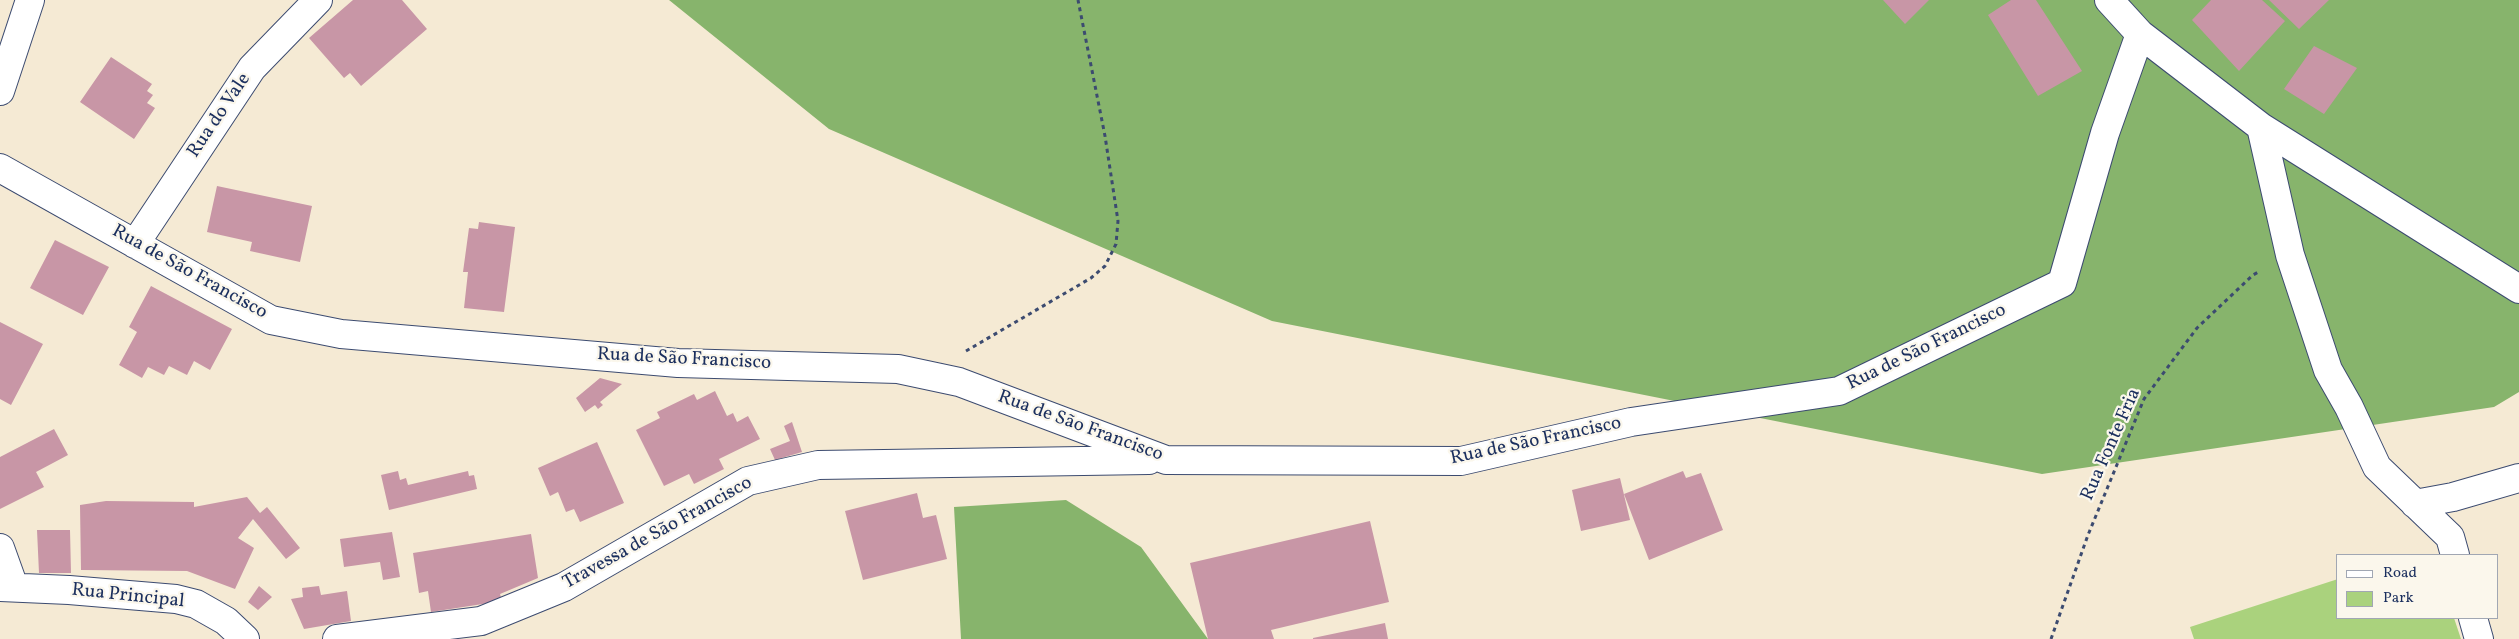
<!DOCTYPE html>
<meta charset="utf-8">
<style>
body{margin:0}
#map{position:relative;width:2519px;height:639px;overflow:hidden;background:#f5ead4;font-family:Vollkorn,serif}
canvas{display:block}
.legend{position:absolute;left:2336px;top:554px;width:162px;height:65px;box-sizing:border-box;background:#fbf7ec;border:1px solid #a1a7b3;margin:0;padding:6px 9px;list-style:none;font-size:15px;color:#1b2f5e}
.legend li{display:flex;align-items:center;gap:10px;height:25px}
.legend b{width:25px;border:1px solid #a1a7b3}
</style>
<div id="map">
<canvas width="2519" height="639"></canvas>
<ul class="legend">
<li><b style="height:6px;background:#fff"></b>Road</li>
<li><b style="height:14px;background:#aad27d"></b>Park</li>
</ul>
</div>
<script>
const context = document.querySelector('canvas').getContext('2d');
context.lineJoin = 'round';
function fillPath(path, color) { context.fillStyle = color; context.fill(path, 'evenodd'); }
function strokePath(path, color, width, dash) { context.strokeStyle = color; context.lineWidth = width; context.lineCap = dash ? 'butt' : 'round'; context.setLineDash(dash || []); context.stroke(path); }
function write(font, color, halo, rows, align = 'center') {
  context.font = font + ' Vollkorn,serif'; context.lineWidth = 4.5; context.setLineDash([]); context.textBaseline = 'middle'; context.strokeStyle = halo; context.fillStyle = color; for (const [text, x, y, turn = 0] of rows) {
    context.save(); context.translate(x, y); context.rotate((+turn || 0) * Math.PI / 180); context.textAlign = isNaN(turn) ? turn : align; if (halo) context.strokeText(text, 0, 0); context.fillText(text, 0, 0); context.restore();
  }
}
fillPath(new Path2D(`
 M 2338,579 L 2338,618 L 2454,618 L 2461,639 L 2194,639 L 2190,627 Z`), '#aad27d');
fillPath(new Path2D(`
 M 669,0 L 2519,0 L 2519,392 L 2494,407 L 2042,474 L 1272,321 L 829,129 Z
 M 1066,500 L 1141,547 L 1208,639 L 961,639 L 954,507 Z`), '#87b46c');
fillPath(new Path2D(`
 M 353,0 L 402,0 L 427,29 L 361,86 L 350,73 L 344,78 L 309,38 Z
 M 1883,0 L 1929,0 L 1905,24 Z
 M 2011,0 L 2036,0 L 2082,71 L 2038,96 L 1988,15 Z
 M 2211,0 L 2262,0 L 2285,21 L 2239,71 L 2192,20 Z
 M 2269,0 L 2329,0 L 2299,29 Z
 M 2314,46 L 2357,68 L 2324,114 L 2284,89 Z
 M 111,57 L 152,84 L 147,91 L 153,95 L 147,103 L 155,108 L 134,139 L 80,102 Z
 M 217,186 L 312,206 L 300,262 L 250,251 L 252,242 L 207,232 Z
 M 479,222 L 515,227 L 504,312 L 464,308 L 468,272 L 463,272 L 469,228 L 478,229 Z
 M 55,240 L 109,267 L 83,315 L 30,288 Z
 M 151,286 L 232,329 L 210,370 L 194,361 L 187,375 L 169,366 L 164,375 L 148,367 L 142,378 L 119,365 L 137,332 L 129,327 Z
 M 0,322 L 43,344 L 11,405 L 0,399 Z
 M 600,378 L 622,384 L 600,402 L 603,405 L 598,409 L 595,405 L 585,412 L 576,398 Z
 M 715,391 L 727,416 L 733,413 L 737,422 L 748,416 L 760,439 L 719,459 L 724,469 L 694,484 L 689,474 L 664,486 L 636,430 L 660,418 L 657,412 L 694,394 L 697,400 Z
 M 792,422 L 802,452 L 775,460 L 770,449 L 790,441 L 784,426 Z
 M 54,429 L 68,455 L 36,472 L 44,487 L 0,509 L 0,457 Z
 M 597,442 L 624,503 L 580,522 L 574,509 L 566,512 L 558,492 L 550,496 L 538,468 Z
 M 398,471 L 400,480 L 406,478 L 408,485 L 468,471 L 469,476 L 474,475 L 477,489 L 389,510 L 381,475 Z
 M 1683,471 L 1686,478 L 1701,473 L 1723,530 L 1649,560 L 1624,494 Z
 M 1620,478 L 1630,520 L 1581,531 L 1572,490 Z
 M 917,493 L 923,518 L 936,515 L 947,559 L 863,580 L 845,511 Z
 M 247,497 L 260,513 L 267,507 L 300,548 L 286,559 L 253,519 L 238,538 L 254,548 L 235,589 L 187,571 L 81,570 L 80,505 L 106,501 L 194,502 L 194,507 Z
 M 1370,521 L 1389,602 L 1271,630 L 1274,639 L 1208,639 L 1190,563 Z
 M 37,530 L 70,530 L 71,573 L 39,573 Z
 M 392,532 L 400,577 L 383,580 L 380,562 L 344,567 L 340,539 Z
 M 531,534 L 538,578 L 500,594 L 502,601 L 431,612 L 428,591 L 419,593 L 413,553 Z
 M 259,586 L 272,597 L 258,610 L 248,602 Z
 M 319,586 L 321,595 L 347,591 L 351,621 L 304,629 L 291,599 L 303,597 L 302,588 Z
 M 1385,623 L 1388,639 L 1313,639 L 1313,638 Z`), '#c896a6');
const minor = new Path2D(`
 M 2109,0 L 2140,34 L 2261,127 L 2519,289
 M 0,91 L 30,0
 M 2261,127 L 2290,255 L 2328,370 L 2349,407 L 2377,467 L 2450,537 L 2455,555
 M 0,168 L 271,320 L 341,334 L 678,363 L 898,369 L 959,382 L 1166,460 L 1461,461 L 1631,422 L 1839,391 L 2062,283 L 2105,133 L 2140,34
 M 135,244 L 252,68 L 318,0
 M 2415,504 L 2453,497 L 2519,478
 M 0,548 L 14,587
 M 0,587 L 69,590 L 176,599 L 196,604 L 226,621 L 245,639
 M 2473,618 L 2479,639
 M 337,639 L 481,621 L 564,587 L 748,481 L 818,465 L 1149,460`);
strokePath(minor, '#3c4b70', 30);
strokePath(new Path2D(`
 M 966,351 L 1091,278 L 1105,266 L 1116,244 L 1118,221 L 1105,136 L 1078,0
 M 2051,639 L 2088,535 L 2144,399 L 2197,328 L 2253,275 L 2260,271`), '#3c4b70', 3, [4, 4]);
strokePath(minor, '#fff', 28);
write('19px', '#1b2f5e', '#fbf7ec', [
 ["Rua do Vale",220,116,-56],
 ["Rua de São Francisco",189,273,29],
 ["Rua de São Francisco",1927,348,-26],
 ["Rua de São Francisco",684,360,3],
 ["Rua de São Francisco",1080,427,20],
 ["Rua de São Francisco",1536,442,-12],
 ["Rua Fonte Fria",2112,445,-66],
 ["Travessa de São Francisco",658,534,-29],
 ["Rua Principal",128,597,6]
]);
</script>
